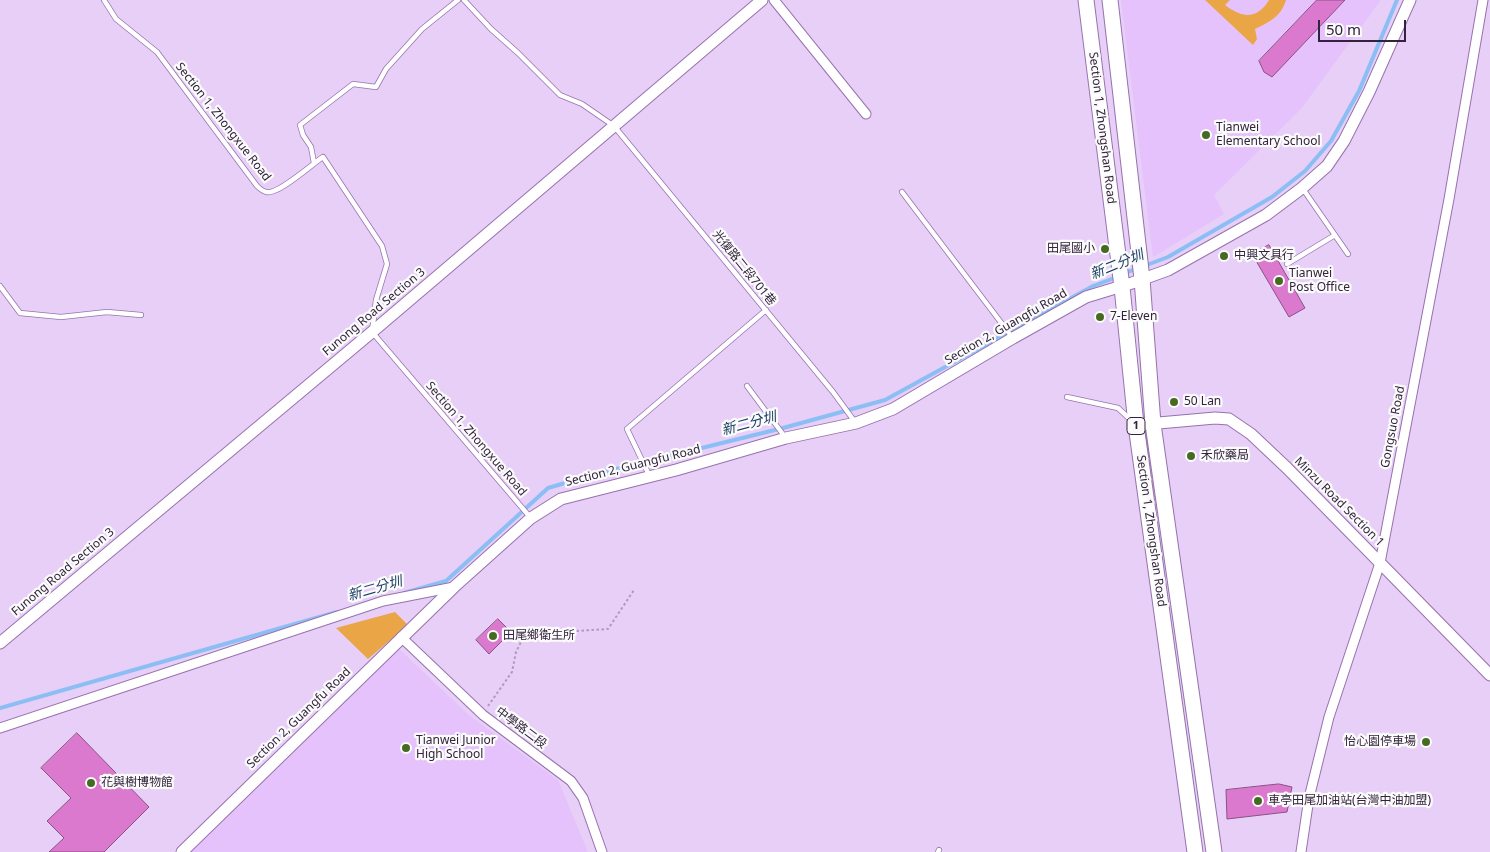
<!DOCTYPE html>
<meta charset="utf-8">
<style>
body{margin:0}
#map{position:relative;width:1490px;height:852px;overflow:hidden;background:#e7cff7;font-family:"Noto Sans",sans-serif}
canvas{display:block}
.scale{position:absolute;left:1318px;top:20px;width:88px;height:22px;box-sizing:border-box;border:2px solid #32223b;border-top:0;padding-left:6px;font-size:15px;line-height:18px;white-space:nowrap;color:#32223b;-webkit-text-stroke:4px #fbfbfb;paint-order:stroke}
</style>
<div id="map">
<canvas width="1490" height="852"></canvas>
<div class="scale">50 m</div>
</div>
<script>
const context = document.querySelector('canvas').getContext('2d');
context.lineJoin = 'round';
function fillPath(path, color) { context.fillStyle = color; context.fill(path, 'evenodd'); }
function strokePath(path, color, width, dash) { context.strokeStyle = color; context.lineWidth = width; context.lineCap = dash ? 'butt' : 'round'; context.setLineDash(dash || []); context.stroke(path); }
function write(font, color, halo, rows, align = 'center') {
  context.font = font + ' "Noto Sans","Noto Sans TC",sans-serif'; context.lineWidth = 4.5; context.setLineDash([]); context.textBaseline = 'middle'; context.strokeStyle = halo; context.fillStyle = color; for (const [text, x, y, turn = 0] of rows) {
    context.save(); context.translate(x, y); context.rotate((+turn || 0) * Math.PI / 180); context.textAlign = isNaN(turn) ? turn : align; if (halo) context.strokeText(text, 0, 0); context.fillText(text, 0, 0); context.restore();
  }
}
fillPath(new Path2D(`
 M 1121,0 L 1381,0 L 1301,109 L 1214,195 L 1224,214 L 1153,257 Z
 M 399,649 L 470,716 L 558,780 L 588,852 L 191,852 Z`), '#e5c2fb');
fillPath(new Path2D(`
 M 1205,0 L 1230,0 L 1225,5 C 1242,18 1257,20 1269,0 L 1286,0 C 1281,17 1269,22 1255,29 L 1257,39 L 1253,45 Z
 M 395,612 L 408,625 L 368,659 L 336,628 Z`), '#eaa546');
strokePath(new Path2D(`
 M 1144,266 L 1168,257 L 1272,197 L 1305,171 L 1331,141 L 1359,91 L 1397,0
 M 1123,274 L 1138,268
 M 404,593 L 446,581 L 548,488 L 592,475 L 783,428 L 885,400 L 1093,286 L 1117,277
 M 0,708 L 337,612`), '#8cbef6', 4);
const building = new Path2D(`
 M 1317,0 L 1345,0 L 1272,77 L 1264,72 L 1259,61 Z
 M 1269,245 L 1305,308 L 1289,317 L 1252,254 Z
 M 498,619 L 511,632 L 489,654 L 476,640 Z
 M 77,733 L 149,807 L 104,852 L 49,852 L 64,838 L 47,821 L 71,798 L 41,768 Z
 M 1279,784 L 1292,787 L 1287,812 L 1227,819 L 1226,790 Z`);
fillPath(building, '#da79ce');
strokePath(building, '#895282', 1);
const service = new Path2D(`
 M 104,0 L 116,19 L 157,52 L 257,186 C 259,188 264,192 267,192 C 278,195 312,164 323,157 L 382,246 L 387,264 L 376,300 L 372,332 L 530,517
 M 464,0 L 491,29 L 518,53 L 560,95 L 582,104 L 614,126 L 833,392 L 855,422
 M 314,163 L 311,147 L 303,135 L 300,125 L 353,84 L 376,87 L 386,69 L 422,29 L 458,0
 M 1303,189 L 1348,254
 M 902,192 L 1012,337
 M 1287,264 L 1335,235
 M 0,286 L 20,313 L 61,317 L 107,312 L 141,315
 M 747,386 L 785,437
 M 1067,397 L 1118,408 L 1132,421
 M 649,475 L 627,429 L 766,310
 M 938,852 L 939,850`);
const minor = new Path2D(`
 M 774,0 L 866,114
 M 401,637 L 483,715 L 571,781 L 583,798 L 602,852
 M 0,728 L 383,601 L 454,587
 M 1301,852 L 1309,798 L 1329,717 L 1380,563 L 1449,199 L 1483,0`);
const tertiary = new Path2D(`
 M 1136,425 L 1215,418 L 1229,419 L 1251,434 L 1287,468 L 1490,675
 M 0,643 L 372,332 L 762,0
 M 182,852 L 454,587 L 531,518 L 561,499 L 676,470 L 786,438 L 856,423 L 893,409 L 1013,338 L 1086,297 L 1132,283 L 1168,270 L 1266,215 L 1302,188 L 1327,166 L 1344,141 L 1369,92 L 1410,0`);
const primary = new Path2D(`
 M 1086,0 L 1122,287 L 1136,425 L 1195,852
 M 1110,0 L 1142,279 L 1153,424 L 1214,852`);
strokePath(service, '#9772ae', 6);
strokePath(minor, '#9772ae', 11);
strokePath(tertiary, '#9772ae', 13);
strokePath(primary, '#9772ae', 17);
strokePath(new Path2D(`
 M 488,706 L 512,672 L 516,652 L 521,642 L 560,632 L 608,629 L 634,590`), '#af99bc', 2, [2.5, 2.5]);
strokePath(service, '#fff', 4.5);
strokePath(minor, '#fff', 9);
strokePath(tertiary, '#fff', 11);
strokePath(primary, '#fff', 15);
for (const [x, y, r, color] of [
 [1206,135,5,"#476a23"],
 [1105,249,5,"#476a23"],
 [1224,256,5,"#476a23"],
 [1279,281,5,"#476a23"],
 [1100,317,5,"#476a23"],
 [1174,402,5,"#476a23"],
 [1191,456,5,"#476a23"],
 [493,636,5,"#476a23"],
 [1426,742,5,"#476a23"],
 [406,748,5,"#476a23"],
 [91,783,5,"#476a23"],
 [1258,801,5,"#476a23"]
]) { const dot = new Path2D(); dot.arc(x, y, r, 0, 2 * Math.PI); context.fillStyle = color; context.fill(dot); strokePath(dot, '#fbfbfb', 2); }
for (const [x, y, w] of [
 [1136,426,18]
]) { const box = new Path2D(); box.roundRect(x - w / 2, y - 8.5, w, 17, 4); context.fillStyle = '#fbfbfb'; context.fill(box); strokePath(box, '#32223b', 1); }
write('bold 11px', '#32223b', null, [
 ["1",1136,426]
]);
write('12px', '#32223b', '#fbfbfb', [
 ["Section 1, Zhongxue Road",223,122,52],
 ["Section 1, Zhongshan Road",1102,128,83],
 ["光復路二段701巷",744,268,51],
 ["Funong Road Section 3",374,312,-40],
 ["Section 2, Guangfu Road",1006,327,-30],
 ["Gongsuo Road",1393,427,-79],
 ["Section 1, Zhongxue Road",476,439,49],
 ["Section 2, Guangfu Road",633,466,-14],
 ["Minzu Road Section 1",1339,502,45],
 ["Section 1, Zhongshan Road",1151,531,82],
 ["Funong Road Section 3",63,572,-40],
 ["Section 2, Guangfu Road",299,718,-44],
 ["中學路二段",521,728,37]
]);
write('12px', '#32223b', '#fbfbfb', [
 ["Tianwei",1216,128],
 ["Elementary School",1216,142],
 ["田尾國小",1095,249,"right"],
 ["中興文具行",1234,256],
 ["Tianwei",1289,274],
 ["Post Office",1289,288],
 ["7-Eleven",1110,317],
 ["50 Lan",1184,402],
 ["禾欣藥局",1201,456],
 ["田尾鄉衛生所",503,636],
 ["Tianwei Junior",416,741],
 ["High School",416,755],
 ["怡心園停車場",1416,742,"right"],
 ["花與樹博物館",101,783],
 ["車亭田尾加油站(台灣中油加盟)",1268,801]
], 'left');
write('italic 14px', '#1c3f64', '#fbfbfb', [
 ["新二分圳",1117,265,-22],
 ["新二分圳",749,424,-15],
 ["新二分圳",375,589,-16]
]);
</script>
